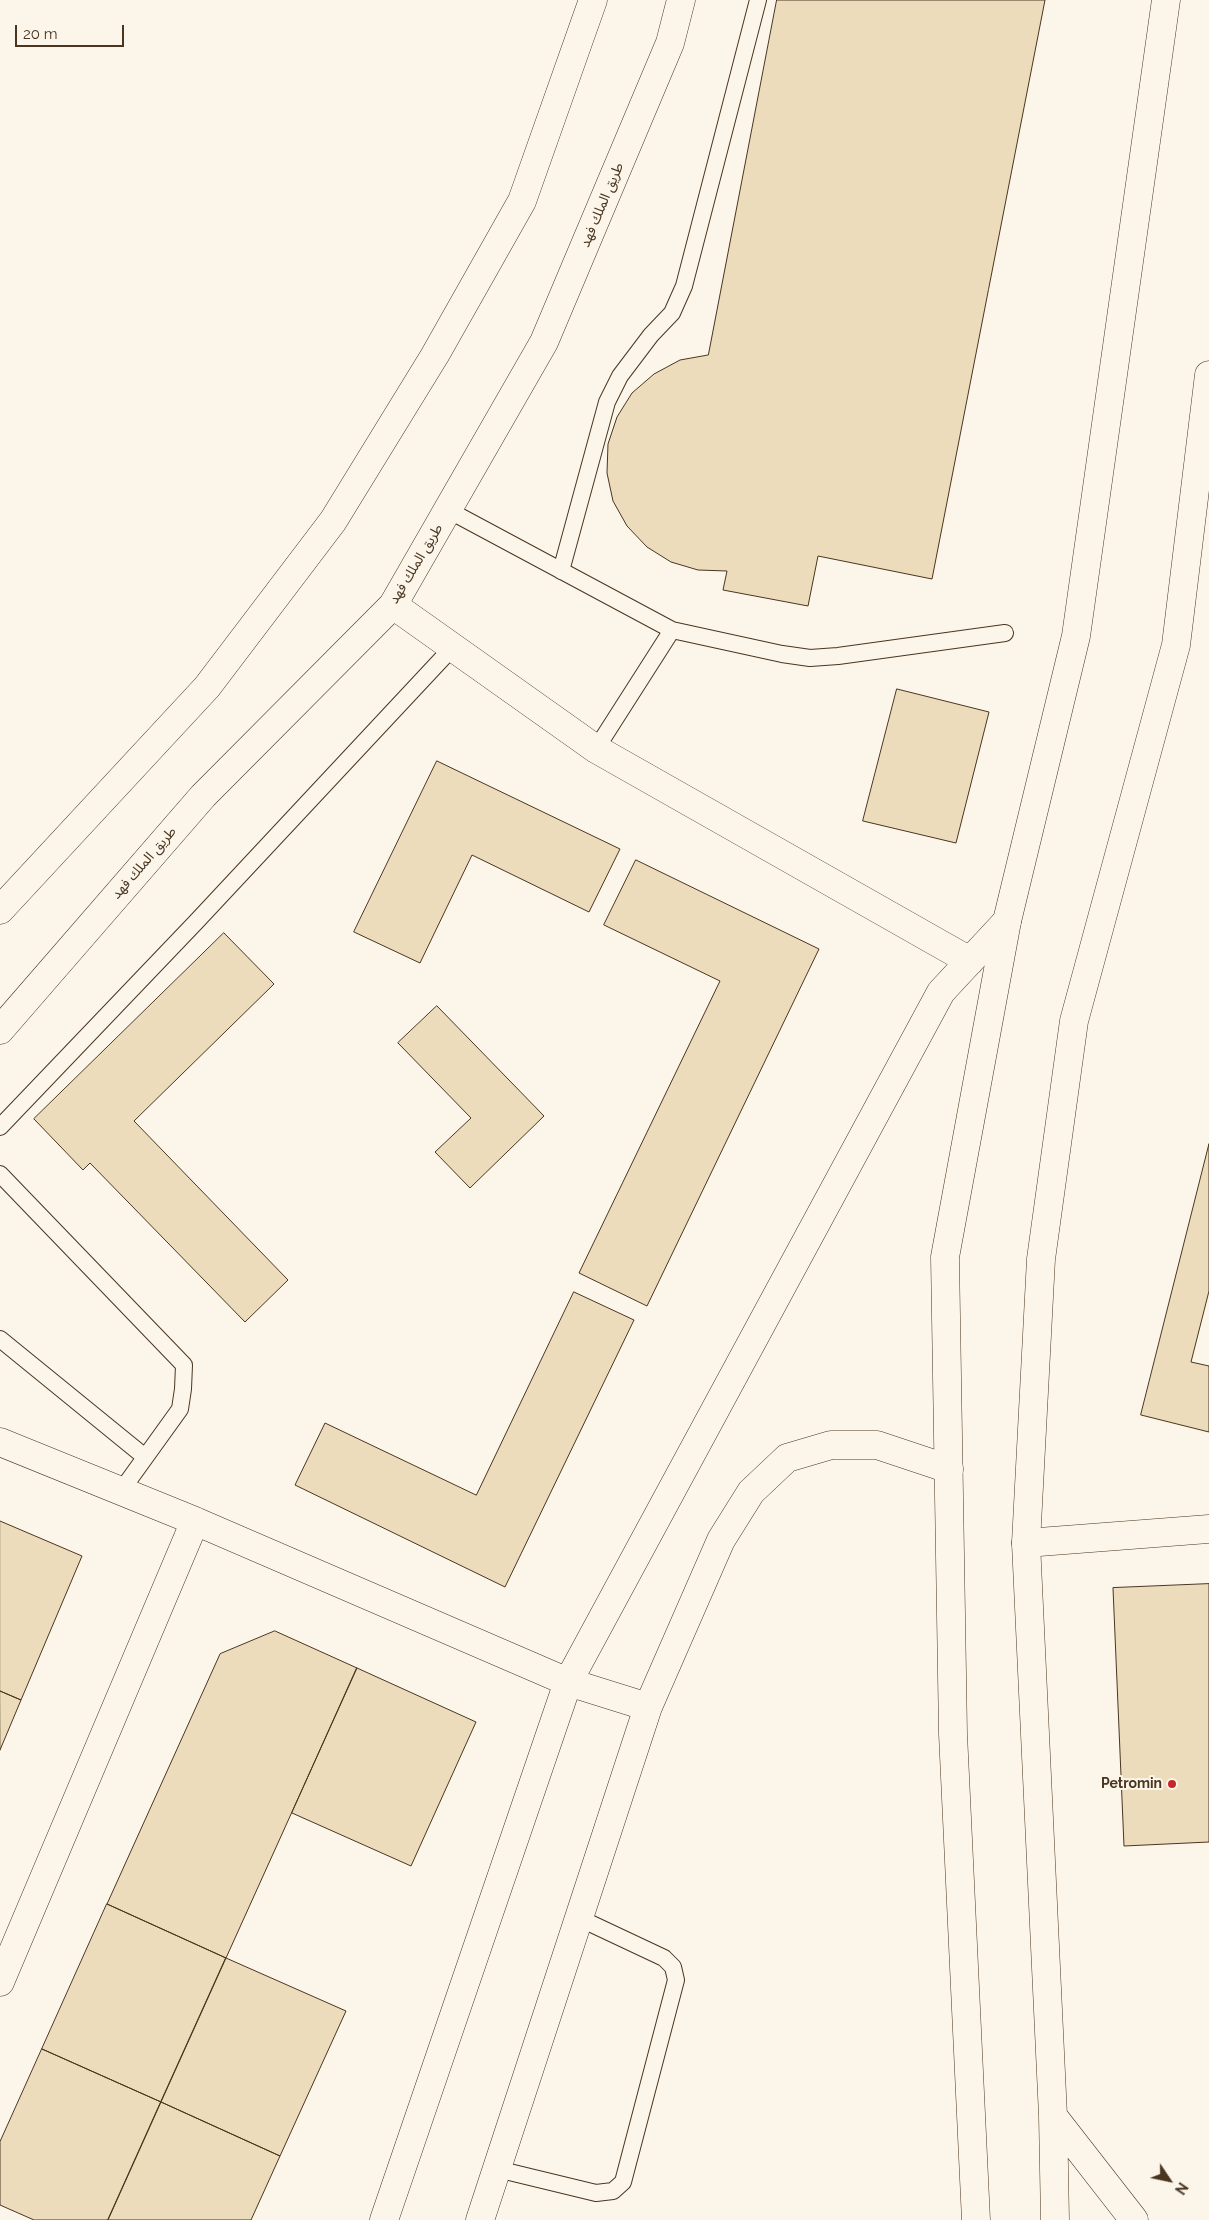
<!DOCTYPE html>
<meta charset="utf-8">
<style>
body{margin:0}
#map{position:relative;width:1209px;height:2220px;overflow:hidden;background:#fbf6e9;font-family:Raleway,sans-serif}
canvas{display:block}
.north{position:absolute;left:1144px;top:2155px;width:50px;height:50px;-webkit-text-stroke:4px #fbf6e9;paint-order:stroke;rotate:124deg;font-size:14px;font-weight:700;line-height:20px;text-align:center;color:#4a3520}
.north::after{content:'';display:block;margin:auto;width:18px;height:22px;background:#4a3520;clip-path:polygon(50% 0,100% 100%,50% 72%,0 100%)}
.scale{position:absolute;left:15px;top:25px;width:109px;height:22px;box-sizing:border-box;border:2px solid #4a3520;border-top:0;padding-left:6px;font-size:15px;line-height:18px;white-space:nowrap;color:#4a3520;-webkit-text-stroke:4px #fbf6e9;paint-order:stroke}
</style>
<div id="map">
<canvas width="1209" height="2220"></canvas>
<div class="north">N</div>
<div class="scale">20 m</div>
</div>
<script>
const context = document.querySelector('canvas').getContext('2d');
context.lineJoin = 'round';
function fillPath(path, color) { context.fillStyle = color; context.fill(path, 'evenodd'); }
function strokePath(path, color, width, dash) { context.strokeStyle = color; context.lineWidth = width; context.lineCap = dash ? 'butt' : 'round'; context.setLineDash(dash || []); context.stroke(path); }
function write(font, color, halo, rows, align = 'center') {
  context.font = font + ' Raleway,"Noto Sans Arabic",sans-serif'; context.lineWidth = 4; context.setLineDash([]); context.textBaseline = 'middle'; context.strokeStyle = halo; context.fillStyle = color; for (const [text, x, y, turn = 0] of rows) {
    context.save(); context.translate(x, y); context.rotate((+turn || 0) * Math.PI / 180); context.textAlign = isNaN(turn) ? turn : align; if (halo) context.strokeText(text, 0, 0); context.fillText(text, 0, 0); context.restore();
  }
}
const building = new Path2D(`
 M 777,0 L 1045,0 L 932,579 L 818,556 L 808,606 L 723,590 L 727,571 L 698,570 L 671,562 L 647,547 L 627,526 L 613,501 L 607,473 L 608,444 L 617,417 L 632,393 L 654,374 L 680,360 L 708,355 Z
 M 897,689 L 989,712 L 956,843 L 863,821 Z
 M 437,761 L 620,849 L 589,912 L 472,855 L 420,963 L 354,932 Z
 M 636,860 L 819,949 L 647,1306 L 579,1273 L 720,981 L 604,925 Z
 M 224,933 L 274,984 L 134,1121 L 288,1280 L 245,1322 L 90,1163 L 83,1170 L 34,1119 Z
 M 437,1006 L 544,1116 L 470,1188 L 435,1152 L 471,1118 L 398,1043 Z
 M 1209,1144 L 1209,1291 L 1191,1362 L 1209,1366 L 1209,1432 L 1141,1415 Z
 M 574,1292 L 634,1320 L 505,1587 L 295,1485 L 325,1423 L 476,1495 Z
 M 0,1521 L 82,1556 L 21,1700 L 0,1691 Z
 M 1209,1584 L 1209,1842 L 1124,1846 L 1113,1588 Z
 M 275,1631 L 357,1668 L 226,1958 L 107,1904 L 220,1654 Z
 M 357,1668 L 476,1722 L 411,1866 L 292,1813 Z
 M 0,1691 L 21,1700 L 0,1750 Z
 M 107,1904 L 226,1958 L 161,2102 L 42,2049 Z
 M 226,1958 L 346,2011 L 280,2156 L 161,2102 Z
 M 42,2049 L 161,2102 L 108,2220 L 34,2220 L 0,2205 L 0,2142 Z
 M 161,2102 L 280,2156 L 251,2220 L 108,2220 Z`);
fillPath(building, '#ecdcbc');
strokePath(building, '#4a3520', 1);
const lane = new Path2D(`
 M 448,510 L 672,630 L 782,654 L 810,658 L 838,656 L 1005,633
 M 561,571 L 607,402 L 620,376 L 651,335 L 672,313 L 684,286 L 758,0
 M 596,749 L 672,630
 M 0,1127 L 196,922 L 453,647
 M 0,1174 L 184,1365 L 183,1389 L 180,1409 L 121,1491
 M 0,1339 L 145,1457
 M 497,2169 L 596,2193 L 613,2191 L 623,2182 L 676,1980 L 673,1967 L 664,1958 L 579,1918`);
const street = new Path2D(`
 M 393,605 L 596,749 L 970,961
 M 0,1442 L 195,1521 L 568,1682 L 648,1707
 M 1026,1543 L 1209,1529
 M 0,1982 L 195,1521
 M 384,2220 L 568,1682 L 941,992 L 1007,921
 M 480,2220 L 648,1707 L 721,1540 L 751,1492 L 787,1458 L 831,1445 L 877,1445 L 949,1469`);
const secondary = new Path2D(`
 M 1053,2116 L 1134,2220
 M 976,2220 L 953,1734 L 945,1257 L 1007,921 L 1076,636 L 1166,0
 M 1055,2220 L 1053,2116 L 1026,1543 L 1041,1259 L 1074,1021 L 1176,645 L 1209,375`);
const primary = new Path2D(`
 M 0,910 L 207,687 L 333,521 L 435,355 L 522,201 L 593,0
 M 0,1030 L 203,796 L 393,605 L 544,342 L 670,43 L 681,0`);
strokePath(lane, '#4a3520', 18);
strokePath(street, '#4a3520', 29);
strokePath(secondary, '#4a3520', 29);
strokePath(primary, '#4a3520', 29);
strokePath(lane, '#fbf6e9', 16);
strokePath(street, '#fbf6e9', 28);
strokePath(secondary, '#fbf6e9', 28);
strokePath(primary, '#fbf6e9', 28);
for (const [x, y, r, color] of [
 [1172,1784,5,"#c62828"]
]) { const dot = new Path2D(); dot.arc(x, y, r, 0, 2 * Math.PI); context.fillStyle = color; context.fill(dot); strokePath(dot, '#fbf6e9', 2); }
write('14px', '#4a3520', '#fbf6e9', [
 ["طريق الملك فهد",602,205,-67],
 ["طريق الملك فهد",416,564,-59],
 ["طريق الملك فهد",144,863,-49]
]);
write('bold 14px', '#4a3520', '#fbf6e9', [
 ["Petromin",1162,1784]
], 'right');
</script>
